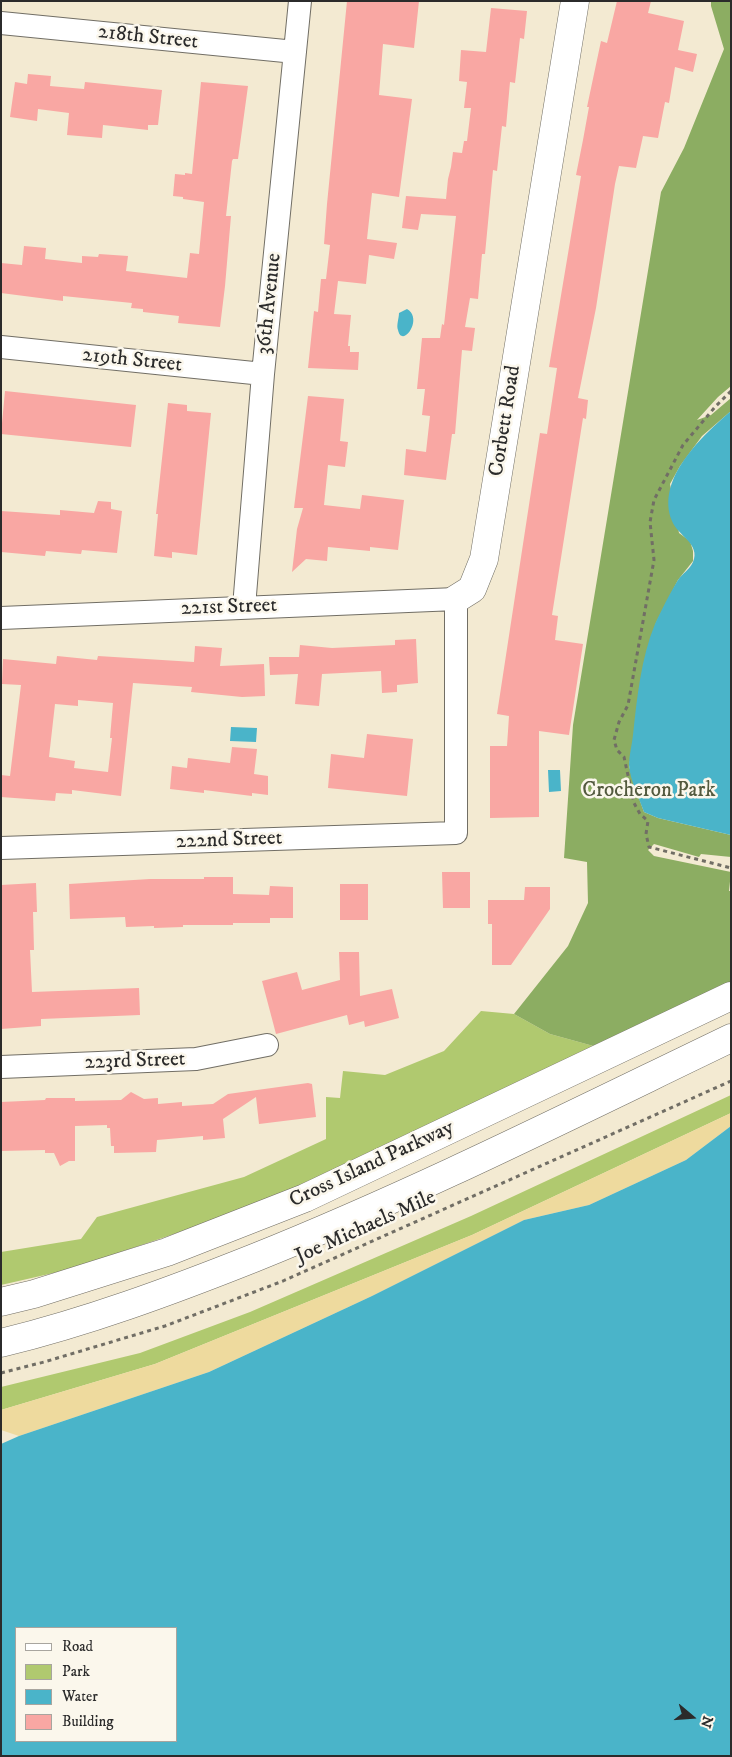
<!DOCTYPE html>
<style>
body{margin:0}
#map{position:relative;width:732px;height:1757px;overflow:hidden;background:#f3ead2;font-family:"IM FELL DW Pica",serif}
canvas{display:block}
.frame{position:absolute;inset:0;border:2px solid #2b2b2b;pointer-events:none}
.legend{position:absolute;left:15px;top:1627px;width:162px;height:115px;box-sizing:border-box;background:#fbf7ec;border:1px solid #a8a59f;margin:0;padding:6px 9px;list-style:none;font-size:15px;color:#2b2b2b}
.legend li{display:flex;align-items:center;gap:10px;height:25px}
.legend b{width:25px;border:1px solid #a8a59f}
.north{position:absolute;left:667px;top:1692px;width:50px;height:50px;-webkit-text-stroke:4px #fbf7ec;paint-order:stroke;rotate:108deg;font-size:14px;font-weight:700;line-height:20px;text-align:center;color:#2b2b2b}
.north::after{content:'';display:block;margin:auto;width:18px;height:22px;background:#2b2b2b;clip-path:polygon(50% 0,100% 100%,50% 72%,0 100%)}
</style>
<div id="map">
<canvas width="732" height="1757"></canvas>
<div class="frame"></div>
<ul class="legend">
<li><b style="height:6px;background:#fff"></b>Road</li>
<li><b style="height:14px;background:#b0c96f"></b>Park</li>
<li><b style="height:14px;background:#4ab4c9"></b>Water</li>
<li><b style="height:14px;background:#f9a7a3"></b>Building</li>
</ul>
<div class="north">N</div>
</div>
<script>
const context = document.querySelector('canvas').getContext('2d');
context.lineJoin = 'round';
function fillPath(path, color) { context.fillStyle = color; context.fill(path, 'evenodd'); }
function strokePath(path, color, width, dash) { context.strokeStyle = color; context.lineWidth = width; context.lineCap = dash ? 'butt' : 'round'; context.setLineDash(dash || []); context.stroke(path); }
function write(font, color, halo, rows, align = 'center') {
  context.font = font + ' "IM FELL DW Pica",serif'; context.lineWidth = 5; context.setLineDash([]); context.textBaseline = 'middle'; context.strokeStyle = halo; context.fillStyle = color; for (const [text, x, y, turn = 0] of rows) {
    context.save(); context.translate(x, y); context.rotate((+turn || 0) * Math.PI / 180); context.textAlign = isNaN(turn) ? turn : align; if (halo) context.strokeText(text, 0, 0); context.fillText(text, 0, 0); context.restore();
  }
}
fillPath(new Path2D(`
 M 481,1011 L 514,1014 L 550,1034 L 597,1047 L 307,1185 L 215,1220 L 71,1269 L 1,1285 L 1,1252 L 81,1239 L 97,1217 L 244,1177 L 326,1139 L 326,1097 L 340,1098 L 343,1071 L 385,1075 L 444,1051 Z
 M 731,1095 L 731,1113 L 472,1235 L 155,1364 L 1,1410 L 1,1387 L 140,1353 L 250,1312 L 471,1216 Z`), '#b0c96f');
fillPath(new Path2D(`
 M 711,1 L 731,1 L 731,386 L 718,397 L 697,420 L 711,415 L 731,398 L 731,411 L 702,436 L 680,466 L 670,484 L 679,533 L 690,541 L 693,551 L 693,561 L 678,580 L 656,623 L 629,766 L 636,790 L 644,812 L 658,818 L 731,835 L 731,857 L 701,854 L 699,857 L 654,844 L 648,850 L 654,856 L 731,872 L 729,891 L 731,891 L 731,984 L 597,1047 L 550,1034 L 514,1014 L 568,946 L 588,903 L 587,862 L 564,858 L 573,725 L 661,192 L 684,148 L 724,49 L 711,6 Z`), '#8cad62');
fillPath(new Path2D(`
 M 731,1113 L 731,1126 L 686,1160 L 589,1205 L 524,1220 L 372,1296 L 209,1372 L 19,1436 L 1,1430 L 1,1410 L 155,1364 L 472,1235 Z`), '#eeda9e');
fillPath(new Path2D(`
 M 407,309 C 424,319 402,349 398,330 C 396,326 399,318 399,313 Z
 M 731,411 L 731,835 L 658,818 L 644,812 C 639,798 630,780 629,765 C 629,755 632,745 633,735 C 637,698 641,658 655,624 C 662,609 670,593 678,580 C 682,574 690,569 693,562 C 701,544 677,535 672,521 C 655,479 703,435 731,411 Z
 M 231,727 L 257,728 L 256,742 L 230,741 Z
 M 548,770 L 560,770 L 561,791 L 549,792 Z
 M 731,1126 L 731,1756 L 1,1756 L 1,1444 L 19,1436 L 209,1372 L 372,1296 L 524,1220 L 589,1205 L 686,1160 ZM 176,1628 L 176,1741 L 16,1741 L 16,1628 Z`), '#4ab4c9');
fillPath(new Path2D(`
 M 347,1 L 419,1 L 414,48 L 383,44 L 379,95 L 412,99 L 399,197 L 372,193 L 367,239 L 397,243 L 394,259 L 369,255 L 366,284 L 338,281 L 334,314 L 351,315 L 348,346 L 350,346 L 350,352 L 359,352 L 358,370 L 308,368 L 314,311 L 318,312 L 321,279 L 326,279 L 330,245 L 324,244 L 327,204 Z
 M 617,1 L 651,1 L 648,13 L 684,21 L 678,50 L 697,54 L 693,72 L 675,67 L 669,103 L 665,102 L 658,138 L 643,136 L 636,168 L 619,166 L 615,184 L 596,308 L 578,398 L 588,400 L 586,419 L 583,418 L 552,615 L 558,616 L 555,640 L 583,644 L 569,735 L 539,731 L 539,817 L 490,818 L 490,746 L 507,746 L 509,716 L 497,714 L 540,433 L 547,434 L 557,368 L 549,367 L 581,176 L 576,175 L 583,140 L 589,107 L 587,107 L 601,41 L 607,43 Z
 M 491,8 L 527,11 L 524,39 L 520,38 L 515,83 L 510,82 L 506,127 L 502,126 L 497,171 L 493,170 L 485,254 L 482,254 L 478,299 L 470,298 L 465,327 L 475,328 L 472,351 L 462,350 L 455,434 L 452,434 L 446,480 L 404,475 L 406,449 L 426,452 L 430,416 L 422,415 L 425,389 L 417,389 L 422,338 L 440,338 L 442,324 L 444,325 L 456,216 L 421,214 L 418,230 L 402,228 L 406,196 L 446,199 L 448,179 L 451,167 L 453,152 L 462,153 L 464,141 L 467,141 L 471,108 L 464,108 L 467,82 L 459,81 L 461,50 L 486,52 Z
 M 28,74 L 51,76 L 50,86 L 84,89 L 85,82 L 162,90 L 158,125 L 148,125 L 148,130 L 103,125 L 102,138 L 67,135 L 69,113 L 38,109 L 37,121 L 10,117 L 15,82 L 27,84 Z
 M 201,82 L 248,86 L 238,159 L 233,159 L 232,161 L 226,216 L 231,216 L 225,286 L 220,327 L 178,323 L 179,316 L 143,312 L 143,309 L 131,308 L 132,303 L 63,296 L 63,301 L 1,293 L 1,263 L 22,265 L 24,246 L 46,248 L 45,259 L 82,263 L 82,256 L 98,257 L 99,254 L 128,256 L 126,271 L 187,278 L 190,253 L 199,254 L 204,202 L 183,199 L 183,197 L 173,196 L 175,174 L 185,175 L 185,173 L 192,174 Z
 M 5,391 L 136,405 L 131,447 L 1,434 Z
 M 308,396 L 344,399 L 340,441 L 348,442 L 345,467 L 328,465 L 324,505 L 360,509 L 362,495 L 404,500 L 398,550 L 370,547 L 370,551 L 328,547 L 327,561 L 306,559 L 292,572 L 297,529 L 303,508 L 294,508 Z
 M 168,403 L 187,405 L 187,411 L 211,413 L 197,555 L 172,552 L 172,558 L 154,556 L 158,514 L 156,514 Z
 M 98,501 L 111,502 L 111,509 L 122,511 L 117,553 L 82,550 L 81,554 L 46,551 L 45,556 L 1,552 L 1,511 L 60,515 L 60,510 L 94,513 Z
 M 416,639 L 418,683 L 397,685 L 397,692 L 382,693 L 381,671 L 322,674 L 319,706 L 295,704 L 298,674 L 270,675 L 269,657 L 299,657 L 300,645 L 332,648 L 395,645 L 395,640 Z
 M 195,646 L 222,648 L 220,666 L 264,664 L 265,696 L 242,697 L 191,692 L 192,687 L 133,683 L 121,796 L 72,790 L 72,794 L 56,793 L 55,801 L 1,797 L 1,775 L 10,776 L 21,685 L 2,684 L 3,659 L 56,664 L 57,656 L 97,660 L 98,656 L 194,662 ZM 78,700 L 113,703 L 110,738 L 112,738 L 108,772 L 74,768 L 75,761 L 49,757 L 55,704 L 78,706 Z
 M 367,734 L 413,739 L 407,796 L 328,788 L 331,754 L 364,758 Z
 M 232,747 L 257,749 L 254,774 L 268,776 L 268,795 L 252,793 L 252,796 L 204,790 L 204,793 L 170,789 L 172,766 L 187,768 L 188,758 L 230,763 Z
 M 442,872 L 470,872 L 470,908 L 443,908 Z
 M 204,877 L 233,877 L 233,894 L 269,895 L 270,886 L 293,887 L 293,918 L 270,918 L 270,923 L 233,923 L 233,925 L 183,925 L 183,927 L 154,928 L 154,926 L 126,927 L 125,917 L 70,919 L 69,884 L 150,879 L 204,879 Z
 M 36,883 L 37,912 L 33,912 L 34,950 L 30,950 L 32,992 L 139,988 L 140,1015 L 41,1019 L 41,1026 L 1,1029 L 1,885 Z
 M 340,884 L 368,884 L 368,920 L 340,920 Z
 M 525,887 L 550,887 L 550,909 L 511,965 L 492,965 L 492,924 L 488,924 L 488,900 L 524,900 Z
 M 339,952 L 359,952 L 360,996 L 392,989 L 399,1018 L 365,1027 L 364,1021 L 349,1025 L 347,1015 L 276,1034 L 262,981 L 297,972 L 302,990 L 340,980 Z
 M 308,1083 L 312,1084 L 316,1117 L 259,1124 L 256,1097 L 223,1119 L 225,1138 L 203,1140 L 203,1136 L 157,1140 L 156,1152 L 114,1153 L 114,1146 L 111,1146 L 110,1128 L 107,1128 L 107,1125 L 75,1126 L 75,1161 L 69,1161 L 60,1166 L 54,1153 L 45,1153 L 45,1150 L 1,1151 L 1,1102 L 45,1100 L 46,1098 L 75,1098 L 75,1101 L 121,1100 L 131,1092 L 144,1099 L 158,1098 L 158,1104 L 182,1102 L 182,1106 L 213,1104 L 228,1094 Z`), '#f9a7a3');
const minor = new Path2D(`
 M 1,23 L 295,52
 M 1,347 L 263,374
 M 244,607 L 263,374 L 300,1
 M 1,618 L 456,599 L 456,833 L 1,848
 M 1,1067 L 196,1059 L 267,1045`);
const tertiary = new Path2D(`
 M 456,599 L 472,589 L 484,559 L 575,1`);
const motorway = new Path2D(`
 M 1,1302 L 34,1294 L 167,1252 L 305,1198 L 731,996
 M 1,1343 C 87,1322 171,1291 254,1258 C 416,1193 573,1114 731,1038`);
strokePath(minor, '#716e65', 24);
strokePath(tertiary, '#716e65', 29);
strokePath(motorway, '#716e65', 29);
strokePath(new Path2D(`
 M 731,391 L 715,407 L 683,445 L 654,500 L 650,522 L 654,560 L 628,705 L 619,722 L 614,740 L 617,750 L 624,757 L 634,803 L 640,814 L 648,821 L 646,834 L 649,847 L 731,868
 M 1,1373 L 44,1362 L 165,1326 L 283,1281 L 731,1081`), '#716e65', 3, [4, 4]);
strokePath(minor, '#fff', 22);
strokePath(tertiary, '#fff', 28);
strokePath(motorway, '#fff', 28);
write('21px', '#2b2b2b', '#fbf7ec', [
 ["218th Street",148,38,6],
 ["36th Avenue",270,304,-84],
 ["219th Street",132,361,6],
 ["Corbett Road",506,421,-81],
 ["221st Street",229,608,-2],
 ["222nd Street",229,841,-2],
 ["223rd Street",135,1062,-2],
 ["Cross Island Parkway",372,1165,-25],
 ["Joe Michaels Mile",366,1228,-24]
]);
write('21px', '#535a3f', '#fbf7ec', [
 ["Crocheron Park",649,792]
]);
</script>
